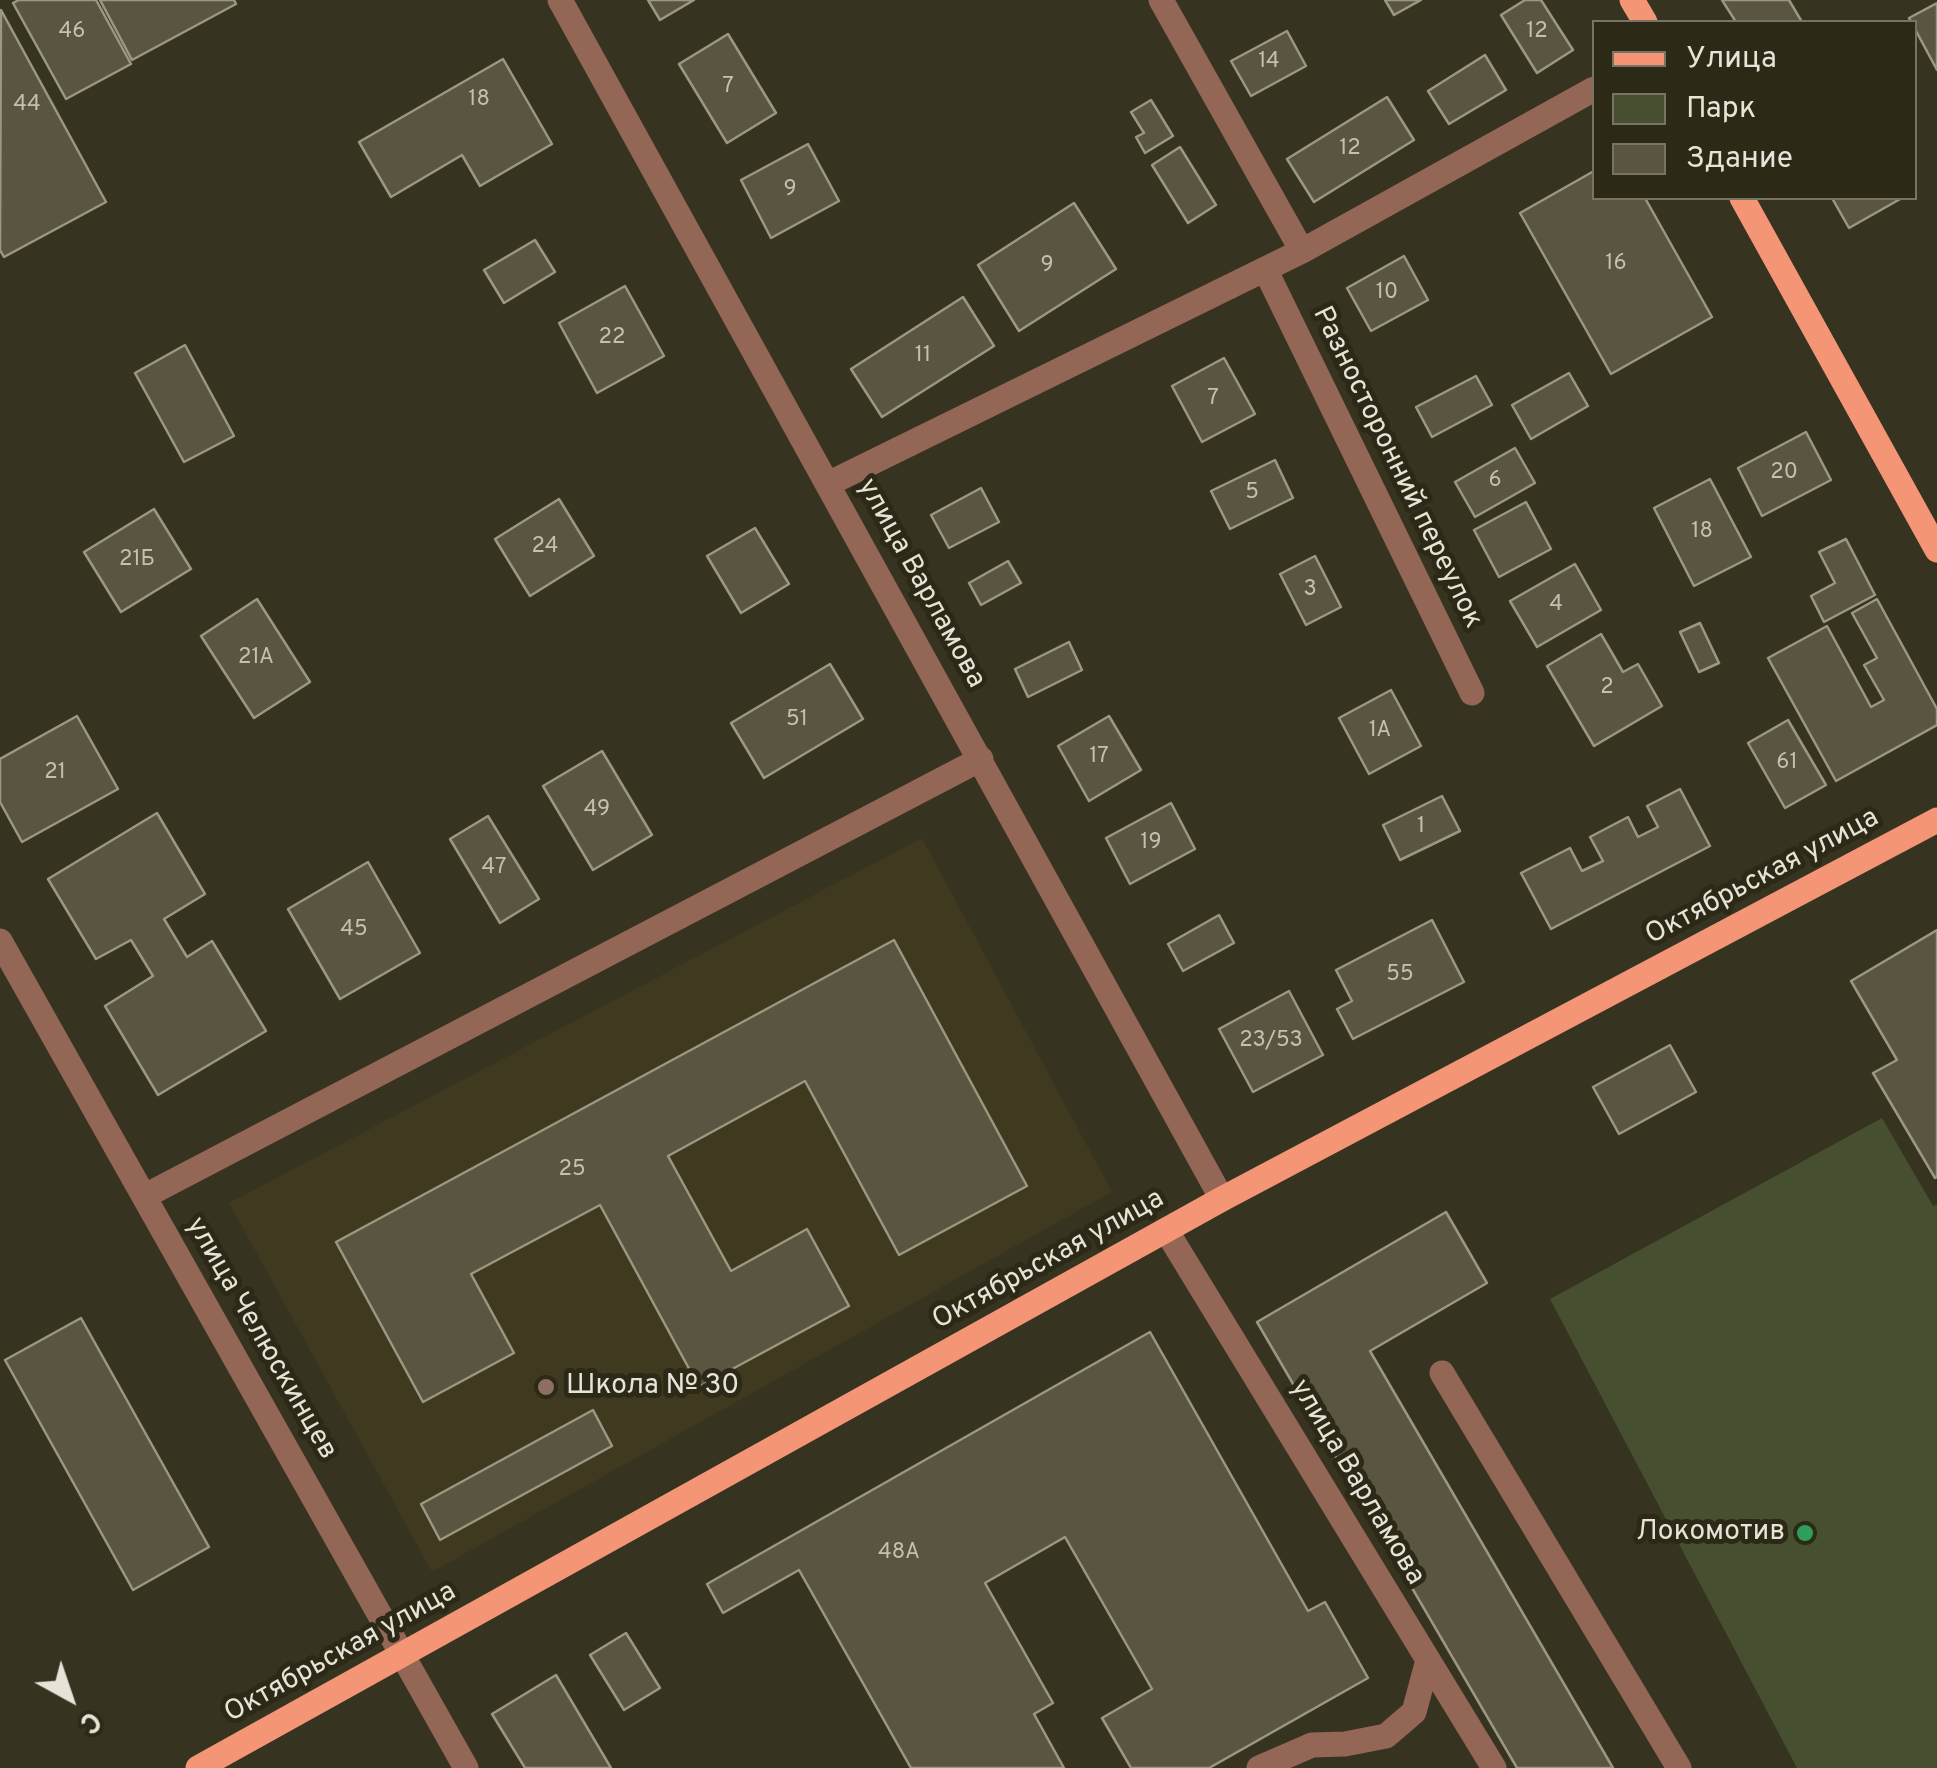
<!DOCTYPE html>
<meta charset="utf-8">
<style>
body{margin:0}
#map{position:relative;width:1937px;height:1768px;overflow:hidden;background:#373321;font-family:Overpass,sans-serif}
canvas{display:block}
.legend{position:absolute;left:1592px;top:20px;width:325px;height:180px;box-sizing:border-box;background:#2d2917;border:2px solid #777464;margin:0;padding:12px 18px;list-style:none;font-size:30px;color:#e6e4d8}
.legend li{display:flex;align-items:center;gap:20px;height:50px}
.legend b{width:50px;border:2px solid #777464}
.north{position:absolute;left:20px;top:1648px;width:100px;height:100px;-webkit-text-stroke:8px #2d2917;paint-order:stroke;rotate:140deg;font-size:28px;font-weight:700;line-height:40px;text-align:center;color:#e6e4d8}
.north::after{content:'';display:block;margin:auto;width:35px;height:45px;background:#e6e4d8;clip-path:polygon(50% 0,100% 100%,50% 72%,0 100%)}
</style>
<div id="map">
<canvas width="1937" height="1768"></canvas>
<ul class="legend">
<li><b style="height:12px;background:#f49576"></b>Улица</li>
<li><b style="height:28px;background:#465030"></b>Парк</li>
<li><b style="height:28px;background:#595541"></b>Здание</li>
</ul>
<div class="north">С</div>
</div>
<script>
const context = document.querySelector('canvas').getContext('2d');
context.lineJoin = 'round';
function fillPath(path, color) { context.fillStyle = color; context.fill(path, 'evenodd'); }
function strokePath(path, color, width, dash) { context.strokeStyle = color; context.lineWidth = width; context.lineCap = dash ? 'butt' : 'round'; context.setLineDash(dash || []); context.stroke(path); }
function write(font, color, halo, rows, align = 'center') {
  context.font = font + ' Overpass,sans-serif'; context.lineWidth = 10; context.setLineDash([]); context.textBaseline = 'middle'; context.strokeStyle = halo; context.fillStyle = color; for (const [text, x, y, turn = 0] of rows) {
    context.save(); context.translate(x, y); context.rotate((+turn || 0) * Math.PI / 180); context.textAlign = isNaN(turn) ? turn : align; if (halo) context.strokeText(text, 0, 0); context.fillText(text, 0, 0); context.restore();
  }
}
fillPath(new Path2D(`
 M 922,838 L 1112,1192 L 432,1572 L 229,1203 Z`), '#3f391f');
fillPath(new Path2D(`
 M 1882,1118 L 1933,1206 L 1937,1205 L 1937,1768 L 1797,1768 L 1550,1299 Z`), '#465030');
const building = new Path2D(`
 M 19,0 L 96,0 L 131,64 L 66,99 L 13,3 Z
 M 100,0 L 234,0 L 236,4 L 132,60 Z
 M 648,0 L 694,0 L 660,20 Z
 M 1385,0 L 1421,0 L 1394,15 Z
 M 1525,0 L 1541,0 L 1573,50 L 1537,73 L 1501,15 Z
 M 1722,0 L 1789,0 L 1802,22 L 1736,22 Z
 M 1937,3 L 1937,70 L 1909,18 Z
 M 1,10 L 106,202 L 4,257 L 0,250 Z
 M 1287,31 L 1306,66 L 1251,96 L 1231,61 Z
 M 728,34 L 776,113 L 727,143 L 679,64 Z
 M 1485,55 L 1506,90 L 1449,124 L 1428,91 Z
 M 503,59 L 552,144 L 480,186 L 462,155 L 391,197 L 359,142 Z
 M 1387,97 L 1414,140 L 1314,202 L 1287,159 Z
 M 1151,100 L 1173,136 L 1145,153 L 1136,137 L 1144,133 L 1131,112 Z
 M 808,144 L 839,201 L 771,238 L 741,180 Z
 M 1180,147 L 1216,205 L 1188,223 L 1152,165 Z
 M 1594,171 L 1594,198 L 1645,198 L 1712,317 L 1611,374 L 1520,213 Z
 M 1832,198 L 1902,198 L 1849,228 Z
 M 1074,203 L 1116,269 L 1019,331 L 978,265 Z
 M 535,240 L 555,272 L 504,303 L 484,270 Z
 M 1404,256 L 1428,300 L 1371,331 L 1347,288 Z
 M 625,286 L 664,356 L 597,393 L 559,323 Z
 M 963,297 L 994,346 L 882,417 L 851,369 Z
 M 185,345 L 234,436 L 184,462 L 135,373 Z
 M 1224,358 L 1255,414 L 1202,442 L 1172,386 Z
 M 1569,373 L 1588,406 L 1531,439 L 1512,405 Z
 M 1476,376 L 1492,405 L 1432,437 L 1416,407 Z
 M 1806,432 L 1831,480 L 1762,516 L 1738,468 Z
 M 1515,448 L 1535,483 L 1475,517 L 1455,482 Z
 M 1275,460 L 1293,498 L 1230,529 L 1211,491 Z
 M 1710,479 L 1751,557 L 1694,586 L 1654,508 Z
 M 981,488 L 999,522 L 949,548 L 931,515 Z
 M 559,499 L 594,556 L 530,596 L 495,539 Z
 M 1526,502 L 1551,549 L 1499,577 L 1474,530 Z
 M 154,509 L 191,569 L 121,612 L 84,552 Z
 M 755,528 L 789,584 L 741,613 L 707,556 Z
 M 1846,539 L 1875,595 L 1824,622 L 1811,596 L 1835,583 L 1819,552 Z
 M 1315,556 L 1341,607 L 1306,625 L 1280,574 Z
 M 1008,561 L 1021,583 L 981,605 L 969,583 Z
 M 1575,564 L 1601,610 L 1537,647 L 1510,601 Z
 M 257,599 L 310,682 L 254,718 L 201,636 Z
 M 1877,599 L 1937,709 L 1937,725 L 1836,781 L 1768,658 L 1827,626 L 1871,707 L 1884,700 L 1864,665 L 1877,658 L 1852,613 Z
 M 1700,623 L 1719,663 L 1699,672 L 1680,632 Z
 M 1601,634 L 1623,672 L 1638,664 L 1662,706 L 1594,746 L 1547,666 Z
 M 1069,642 L 1082,670 L 1028,697 L 1015,669 Z
 M 830,664 L 863,719 L 764,778 L 731,723 Z
 M 1391,690 L 1421,746 L 1369,774 L 1339,718 Z
 M 77,716 L 118,789 L 22,842 L 0,802 L 0,759 Z
 M 1109,716 L 1141,770 L 1089,801 L 1058,746 Z
 M 1788,720 L 1826,785 L 1785,808 L 1748,743 Z
 M 602,751 L 652,835 L 593,870 L 543,786 Z
 M 1680,789 L 1710,846 L 1551,929 L 1521,873 L 1570,848 L 1582,871 L 1603,861 L 1590,837 L 1628,817 L 1638,837 L 1658,827 L 1647,806 Z
 M 1442,796 L 1460,831 L 1400,860 L 1383,825 Z
 M 1171,803 L 1195,849 L 1130,884 L 1106,838 Z
 M 157,813 L 205,894 L 164,919 L 187,957 L 212,941 L 266,1031 L 158,1095 L 105,1006 L 153,976 L 131,940 L 96,959 L 48,879 Z
 M 488,816 L 539,899 L 500,923 L 450,839 Z
 M 368,862 L 420,953 L 340,999 L 288,909 Z
 M 1219,915 L 1234,943 L 1183,971 L 1168,944 Z
 M 1432,920 L 1464,982 L 1353,1039 L 1337,1009 L 1352,1001 L 1336,970 Z
 M 1937,930 L 1937,1177 L 1935,1178 L 1873,1073 L 1897,1060 L 1851,981 Z
 M 894,940 L 1027,1186 L 899,1255 L 805,1081 L 668,1156 L 731,1271 L 807,1229 L 849,1306 L 699,1387 L 600,1205 L 471,1274 L 514,1353 L 423,1402 L 336,1242 Z
 M 1289,991 L 1323,1055 L 1253,1092 L 1219,1029 Z
 M 1670,1045 L 1696,1092 L 1619,1134 L 1593,1087 Z
 M 1446,1212 L 1487,1283 L 1370,1351 L 1613,1768 L 1517,1768 L 1257,1322 Z
 M 81,1318 L 209,1547 L 133,1590 L 5,1360 Z
 M 1150,1332 L 1308,1611 L 1325,1602 L 1368,1678 L 1209,1768 L 1131,1768 L 1102,1718 L 1152,1689 L 1065,1537 L 985,1583 L 1053,1703 L 1034,1714 L 1064,1768 L 911,1768 L 799,1570 L 723,1613 L 707,1584 Z
 M 593,1410 L 612,1446 L 440,1540 L 421,1504 Z
 M 626,1633 L 660,1688 L 624,1710 L 590,1655 Z
 M 556,1675 L 611,1768 L 525,1768 L 492,1714 Z`);
fillPath(building, '#595541');
strokePath(building, '#9b9781', 2.5);
strokePath(new Path2D(`
 M 560,0 L 1222,1199
 M 1161,0 L 1302,251
 M 1265,269 L 1472,693
 M 830,483 L 1302,251 L 1594,89
 M 0,941 L 466,1768
 M 145,1196 L 981,759
 M 1166,1230 L 1494,1768
 M 1442,1373 L 1679,1768
 M 1259,1768 L 1312,1745 L 1345,1744 L 1386,1736 L 1414,1712 L 1428,1660`), '#946656', 25);
strokePath(new Path2D(`
 M 1632,0 L 1645,22
 M 1742,198 L 1937,550
 M 198,1768 L 1222,1199 L 1937,820`), '#f49576', 25);
for (const [x, y, r, color] of [
 [546,1387,10,"#8d6e63"],
 [1805,1533,10,"#2e9e5b"]
]) { const dot = new Path2D(); dot.arc(x, y, r, 0, 2 * Math.PI); context.fillStyle = color; context.fill(dot); strokePath(dot, '#2d2917', 4); }
write('22px', '#c3c0b2', null, [
 ["46",72,33],
 ["12",1537,33],
 ["14",1269,63],
 ["7",728,88],
 ["18",479,101],
 ["44",27,106],
 ["12",1350,150],
 ["9",790,191],
 ["16",1616,265],
 ["9",1047,267],
 ["10",1387,294],
 ["22",612,339],
 ["11",923,357],
 ["7",1213,400],
 ["20",1784,474],
 ["6",1495,482],
 ["5",1252,494],
 ["18",1702,533],
 ["24",545,548],
 ["21Б",137,561],
 ["3",1310,591],
 ["4",1556,606],
 ["21А",256,659],
 ["2",1607,689],
 ["51",797,721],
 ["1А",1380,732],
 ["17",1099,758],
 ["61",1787,764],
 ["21",55,774],
 ["49",597,811],
 ["1",1421,828],
 ["19",1151,844],
 ["47",494,869],
 ["45",354,931],
 ["55",1400,976],
 ["23/53",1271,1042],
 ["25",572,1171],
 ["48А",899,1554]
]);
write('28px', '#e6e4d8', '#2d2917', [
 ["Разносторонний переулок",1396,468,64],
 ["улица Варламова",920,584,61],
 ["Октябрьская улица",1763,878,-28],
 ["Октябрьская улица",1049,1261,-29],
 ["улица Челюскинцев",260,1339,60],
 ["улица Варламова",1356,1483,59],
 ["Октябрьская улица",341,1654,-29]
]);
write('28px', '#e6e4d8', '#2d2917', [
 ["Школа № 30",566,1387],
 ["Локомотив",1785,1533,"right"]
], 'left');
</script>
